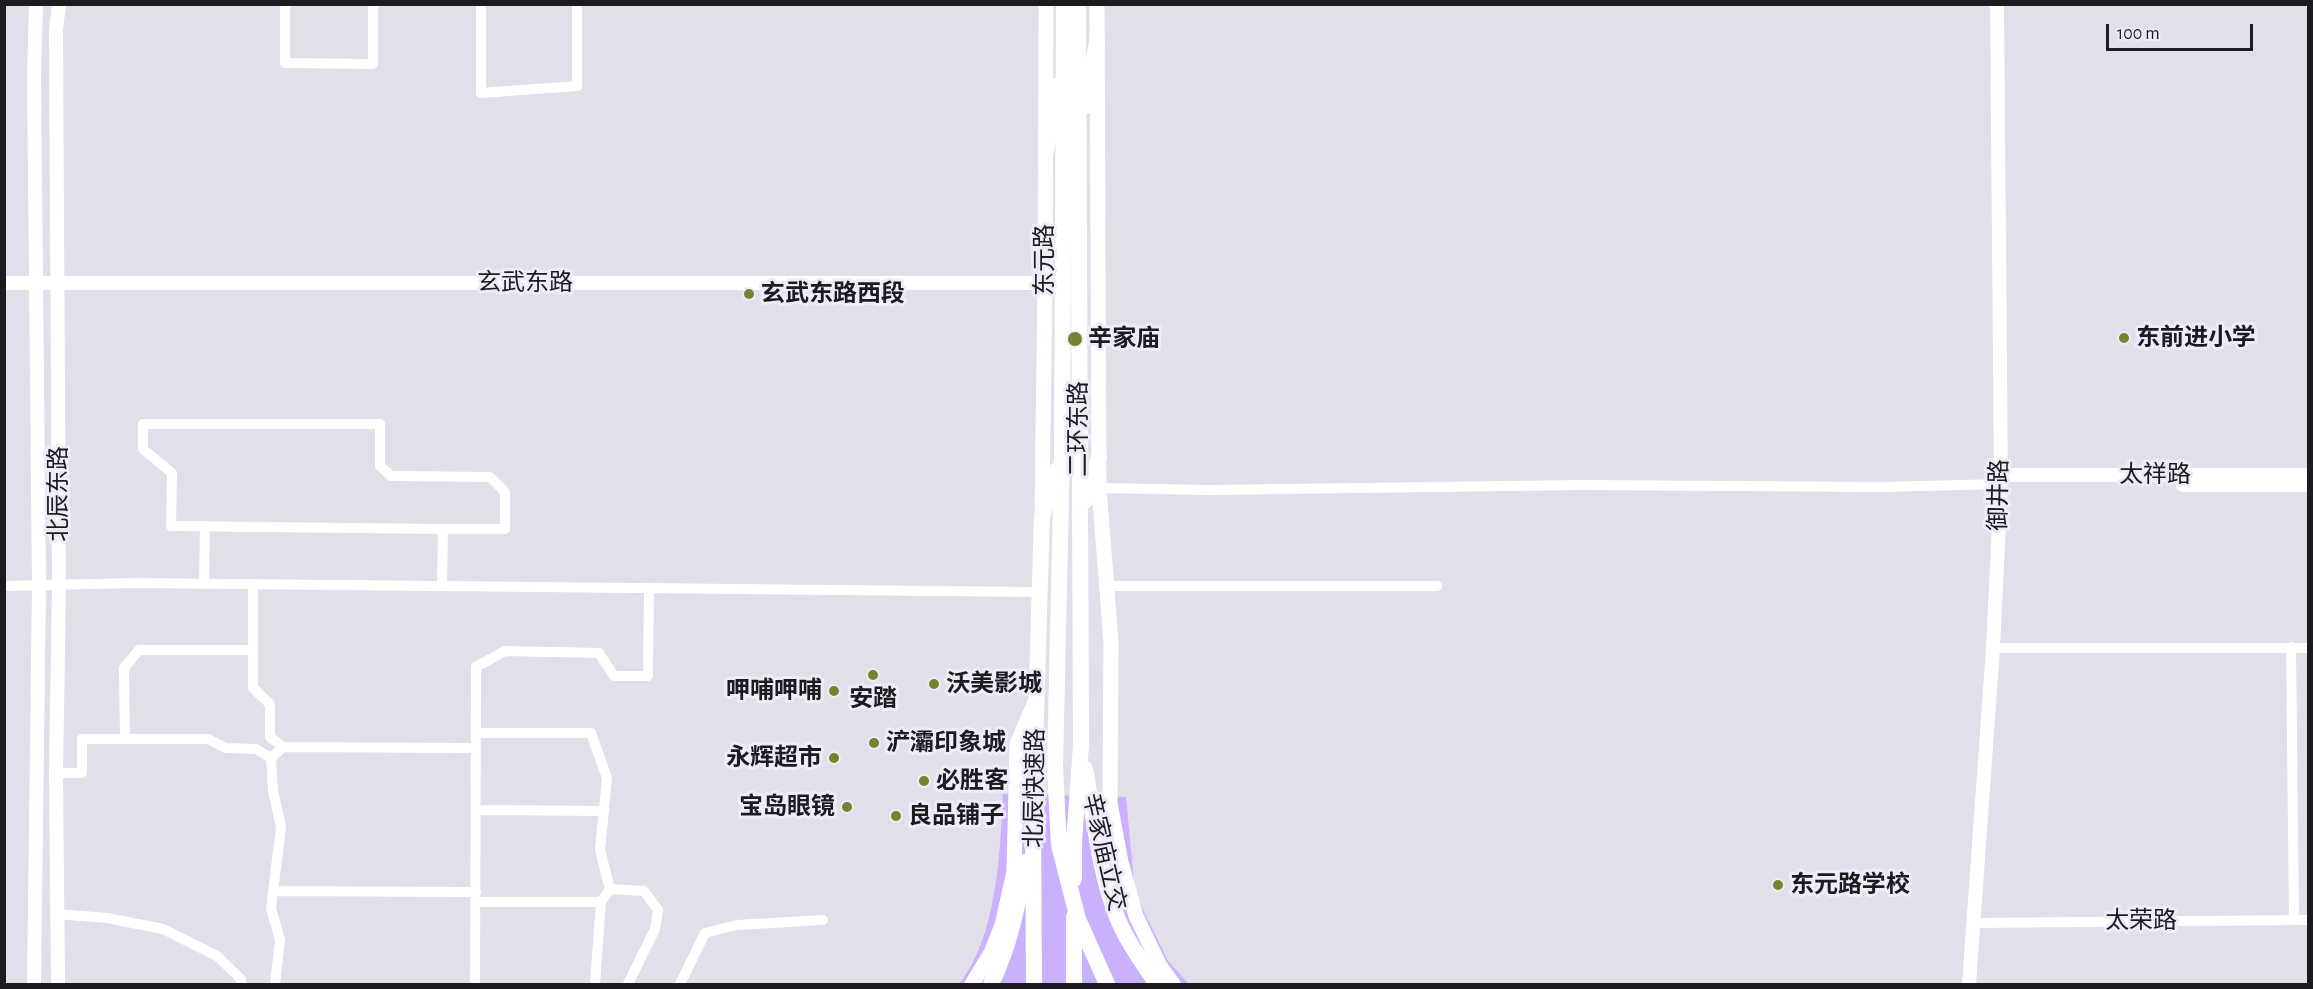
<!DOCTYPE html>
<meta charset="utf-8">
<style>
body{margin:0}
#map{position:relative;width:2313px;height:989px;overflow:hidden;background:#e2deea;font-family:"Alegreya Sans",sans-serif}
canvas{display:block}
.frame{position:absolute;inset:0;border:6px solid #1c1b1f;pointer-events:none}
.scale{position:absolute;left:2106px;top:24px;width:147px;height:27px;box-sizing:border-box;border:3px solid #1c1b1f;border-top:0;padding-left:8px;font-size:18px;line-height:21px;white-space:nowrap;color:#1c1b1f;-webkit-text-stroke:4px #efebf8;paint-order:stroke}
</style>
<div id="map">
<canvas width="2313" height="989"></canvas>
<div class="frame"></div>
<div class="scale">100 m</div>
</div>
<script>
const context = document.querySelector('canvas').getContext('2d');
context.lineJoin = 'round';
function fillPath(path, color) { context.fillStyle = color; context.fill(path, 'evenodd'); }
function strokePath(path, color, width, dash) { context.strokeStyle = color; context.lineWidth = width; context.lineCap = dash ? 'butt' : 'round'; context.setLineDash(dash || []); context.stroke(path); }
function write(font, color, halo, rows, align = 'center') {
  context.font = font + ' "Alegreya Sans","Noto Sans SC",sans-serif'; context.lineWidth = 6; context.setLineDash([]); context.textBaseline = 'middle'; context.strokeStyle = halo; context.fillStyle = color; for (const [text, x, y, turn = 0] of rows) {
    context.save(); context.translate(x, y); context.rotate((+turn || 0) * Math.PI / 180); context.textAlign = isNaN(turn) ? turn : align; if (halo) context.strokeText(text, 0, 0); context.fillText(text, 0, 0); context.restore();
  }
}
fillPath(new Path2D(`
 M 1003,794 L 1126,797 L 1135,893 L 1168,961 L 1189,984 L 959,984 C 997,937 1000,853 1003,794 Z`), '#cbb1fd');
strokePath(new Path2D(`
 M 285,4 L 285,63 L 373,64 L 373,4
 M 481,4 L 481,93 L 577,86 L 577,4
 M 1099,488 L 1210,490 L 1583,485 L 1881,487 L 2001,484
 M 204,584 L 205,526
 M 253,584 L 253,688 L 270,704 L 270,737 L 283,747 L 271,758 L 273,791 L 281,827 L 271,908 L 280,940 L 275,984
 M 4,586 L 135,583 L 1039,592
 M 442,586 L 443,529 L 505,529 L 505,492 L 490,477 L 391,476 L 380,466 L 380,424 L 143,424 L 143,449 L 172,473 L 171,526 L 443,529
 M 1107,586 L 1437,586
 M 2291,647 L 2294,920
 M 1993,648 L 2308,648
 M 476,733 L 591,733 L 607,778 L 600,850 L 610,889 L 601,902 L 595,984
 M 125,739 L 124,668 L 139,650 L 252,650
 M 283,747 L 476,748
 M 56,773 L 82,773 L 82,739 L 208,739 L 226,748 L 256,749 L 271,758
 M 476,810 L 603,811
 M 610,889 L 644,891 L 658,910 L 655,929 L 628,984
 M 273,891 L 476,892
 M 476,902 L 601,902
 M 57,914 L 107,918 L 163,929 L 217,956 L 241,979 L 241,984
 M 1974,923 L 2308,920
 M 475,984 L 476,667 L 505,651 L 599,653 L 614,676 L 648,676 L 649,588
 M 680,984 L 705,933 L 737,925 L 823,920`), '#fff', 10);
strokePath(new Path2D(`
 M 4,283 L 1045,283
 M 2001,475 L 2308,475
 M 2183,485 L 2308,485
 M 34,984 L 39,585 L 34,76 L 36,4
 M 58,984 L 56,773 L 59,585 L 56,29 L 59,4
 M 1969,984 L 1993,648 L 2001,484 L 1997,4`), '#fff', 14);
strokePath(new Path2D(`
 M 1097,4 L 1099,488 L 1111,642 L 1110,803 L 1121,862 L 1136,916 L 1160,966 L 1173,984
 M 1042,508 L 1045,283 L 1046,4
 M 972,984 L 991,953 L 1002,925 L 1014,872 L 1017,744 L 1035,702`), '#fff', 15);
strokePath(new Path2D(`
 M 1064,4 L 1062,452 L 1055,768 L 1059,845 L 1078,919 L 1107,984
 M 1086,106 L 1097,41
 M 1046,151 L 1056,86
 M 1085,501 L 1099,457
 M 1085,769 C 1094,815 1098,864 1114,909 C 1123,936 1141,961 1157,984
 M 1074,879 L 1074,842 L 1081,745 L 1078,4
 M 991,984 C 1010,946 1018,904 1025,862
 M 1034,984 L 1033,814 L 1042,516 L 1057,470
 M 1074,984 L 1074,917`), '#fff', 16);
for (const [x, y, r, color] of [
 [749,294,6,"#77822f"],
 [2124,338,6,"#77822f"],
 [1075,339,8,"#77822f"],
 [873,675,6,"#77822f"],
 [934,684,6,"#77822f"],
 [834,691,6,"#77822f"],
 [874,743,6,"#77822f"],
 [834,758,6,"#77822f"],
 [924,781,6,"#77822f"],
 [847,807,6,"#77822f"],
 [896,816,6,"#77822f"],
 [1778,885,6,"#77822f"]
]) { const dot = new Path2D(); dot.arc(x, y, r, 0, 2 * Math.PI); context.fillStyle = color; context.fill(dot); strokePath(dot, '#efebf8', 2); }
write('24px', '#1c1b1f', '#efebf8', [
 ["东元路",1045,260,-90],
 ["玄武东路",525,283],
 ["二环东路",1079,429,-90],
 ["太祥路",2155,475],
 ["北辰东路",59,494,-90],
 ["御井路",1999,495,-89],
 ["北辰快速路",1035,788,-89],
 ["辛家庙立交",1104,852,77],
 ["太荣路",2141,921]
]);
write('bold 24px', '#1c1b1f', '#efebf8', [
 ["玄武东路西段",761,294],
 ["东前进小学",2136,338],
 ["辛家庙",1088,339],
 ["沃美影城",946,684],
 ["呷哺呷哺",822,691,"right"],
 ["安踏",873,699,"center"],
 ["浐灞印象城",886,743],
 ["永辉超市",822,758,"right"],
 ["必胜客",936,781],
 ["宝岛眼镜",835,807,"right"],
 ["良品铺子",908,816],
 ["东元路学校",1790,885]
], 'left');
</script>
